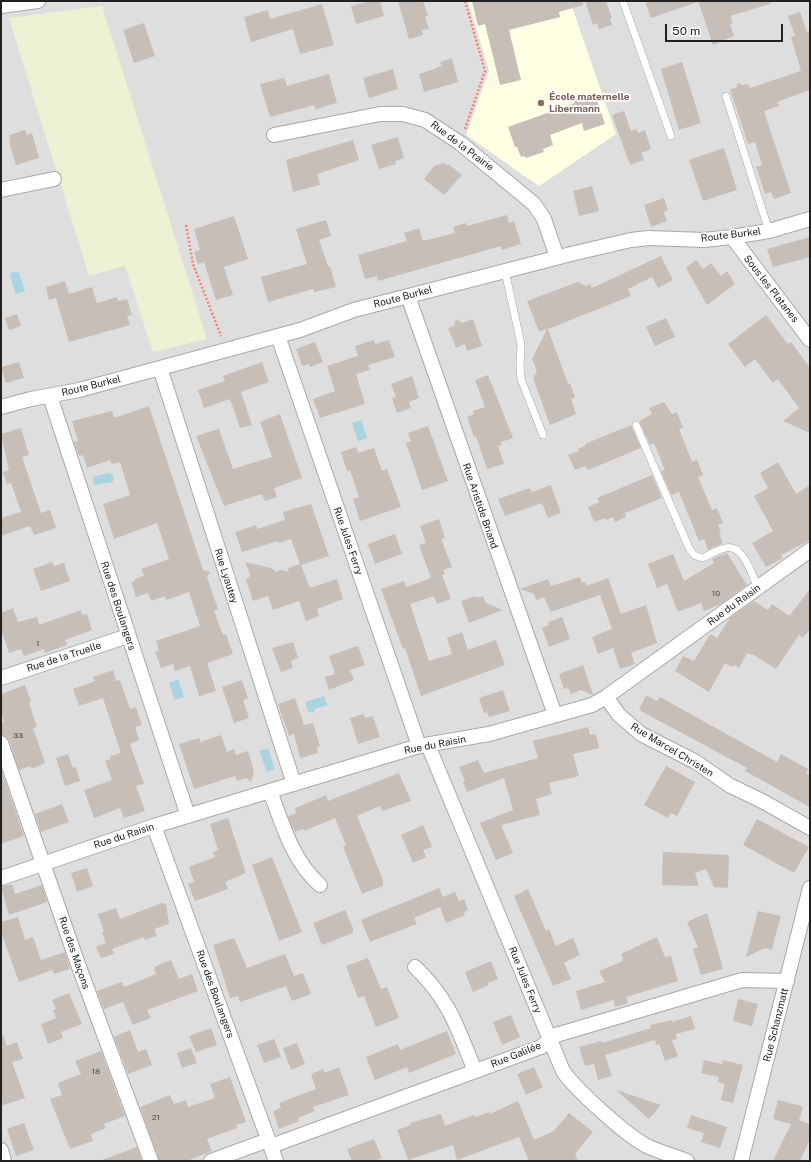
<!DOCTYPE html>
<meta charset="utf-8">
<style>
body{margin:0}
#map{position:relative;width:811px;height:1162px;overflow:hidden;background:#f2eee8;font-family:"Public Sans",sans-serif}
canvas{display:block}
.frame{position:absolute;inset:0;border:2px solid #212121;pointer-events:none}
.scale{position:absolute;left:665px;top:24px;width:118px;height:18px;box-sizing:border-box;border:2px solid #212121;border-top:0;padding-left:5px;font-size:12px;line-height:14px;white-space:nowrap;color:#212121;-webkit-text-stroke:3px #fff;paint-order:stroke}
</style>
<div id="map">
<canvas width="811" height="1162"></canvas>
<div class="frame"></div>
<div class="scale">50 m</div>
</div>
<script>
const context = document.querySelector('canvas').getContext('2d');
context.lineJoin = 'round';
function fillPath(path, color) { context.fillStyle = color; context.fill(path, 'evenodd'); }
function strokePath(path, color, width, dash) { context.strokeStyle = color; context.lineWidth = width; context.lineCap = dash ? 'butt' : 'round'; context.setLineDash(dash || []); context.stroke(path); }
function write(font, color, halo, rows, align = 'center') {
  context.font = font + ' "Public Sans",sans-serif'; context.lineWidth = 3.5; context.setLineDash([]); context.textBaseline = 'middle'; context.strokeStyle = halo; context.fillStyle = color; for (const [text, x, y, turn = 0] of rows) {
    context.save(); context.translate(x, y); context.rotate((+turn || 0) * Math.PI / 180); context.textAlign = isNaN(turn) ? turn : align; if (halo) context.strokeText(text, 0, 0); context.fillText(text, 0, 0); context.restore();
  }
}
fillPath(new Path2D(`
 M 1,1 L 810,1 L 810,1161 L 1,1161 Z`), '#dfdede');
fillPath(new Path2D(`
 M 468,1 L 570,1 L 616,134 L 539,186 L 466,135 L 489,71 Z`), '#ffffe3');
fillPath(new Path2D(`
 M 102,6 L 207,339 L 153,352 L 125,266 L 89,276 L 9,18 Z`), '#eef0d3');
fillPath(new Path2D(`
 M 13,271 L 19,273 L 25,291 L 16,294 L 10,276 Z
 M 361,420 L 367,438 L 358,441 L 352,423 Z
 M 109,473 L 113,475 L 113,482 L 95,485 L 93,479 L 95,476 Z
 M 178,679 L 184,697 L 175,700 L 169,683 Z
 M 324,696 L 327,705 L 315,709 L 313,713 L 308,711 L 305,702 Z
 M 268,748 L 275,769 L 267,772 L 259,751 Z`), '#a8d3e0');
fillPath(new Path2D(`
 M 380,1 L 384,16 L 356,24 L 351,6 L 369,1 Z
 M 398,1 L 423,1 L 428,16 L 425,17 L 429,29 L 422,30 L 423,35 L 409,39 Z
 M 472,1 L 583,1 L 583,5 L 559,12 L 560,17 L 509,30 L 521,80 L 500,85 L 485,24 L 478,26 Z
 M 585,1 L 606,1 L 612,18 L 610,19 L 612,25 L 599,29 L 597,23 L 593,25 Z
 M 645,1 L 695,1 L 695,3 L 651,18 Z
 M 698,1 L 770,1 L 770,4 L 730,16 L 733,23 L 730,24 L 734,36 L 713,45 Z
 M 322,4 L 334,45 L 300,54 L 293,29 L 251,42 L 244,17 L 268,10 L 270,19 Z
 M 800,12 L 807,32 L 810,31 L 810,90 L 777,102 L 779,106 L 764,111 L 791,193 L 774,199 L 771,192 L 765,194 L 756,167 L 762,165 L 755,142 L 748,144 L 730,89 L 736,88 L 738,83 L 742,85 L 748,84 L 750,88 L 801,71 L 791,37 L 795,36 L 788,16 Z
 M 144,23 L 155,56 L 134,63 L 123,30 Z
 M 452,58 L 458,82 L 424,92 L 419,74 L 435,69 L 435,68 L 442,66 L 440,62 Z
 M 682,62 L 701,123 L 679,130 L 661,69 Z
 M 393,69 L 398,89 L 369,98 L 363,78 Z
 M 329,74 L 337,103 L 316,109 L 314,105 L 270,117 L 260,84 L 284,78 L 287,86 Z
 M 594,92 L 605,124 L 584,131 L 582,123 L 550,135 L 553,145 L 543,149 L 544,152 L 526,158 L 524,156 L 521,157 L 517,147 L 515,147 L 508,127 L 575,103 L 573,99 Z
 M 624,111 L 631,131 L 636,129 L 638,133 L 645,130 L 651,149 L 641,153 L 644,160 L 630,165 L 612,115 Z
 M 25,130 L 27,135 L 32,133 L 39,158 L 16,165 L 9,141 L 10,140 L 9,135 Z
 M 398,137 L 404,158 L 395,161 L 396,164 L 379,169 L 371,145 Z
 M 353,140 L 359,160 L 317,174 L 320,185 L 293,192 L 286,160 Z
 M 724,148 L 737,190 L 703,201 L 689,160 Z
 M 444,163 L 447,165 L 448,164 L 462,175 L 444,195 L 424,179 L 434,166 Z
 M 592,186 L 599,211 L 579,216 L 573,191 Z
 M 664,198 L 668,210 L 664,212 L 667,221 L 651,227 L 644,205 Z
 M 507,215 L 509,223 L 514,221 L 521,244 L 502,250 L 501,246 L 378,281 L 377,276 L 365,279 L 358,255 L 407,241 L 404,233 L 419,228 L 423,241 L 455,233 L 453,227 L 466,223 L 467,226 Z
 M 234,216 L 248,259 L 224,267 L 233,295 L 216,300 L 204,262 L 198,264 L 194,252 L 200,250 L 194,229 Z
 M 326,220 L 331,236 L 319,240 L 328,266 L 330,266 L 336,287 L 314,292 L 313,289 L 268,302 L 261,277 L 307,264 L 296,229 Z
 M 810,237 L 810,257 L 773,267 L 767,249 Z
 M 661,256 L 673,280 L 658,288 L 652,277 L 628,289 L 631,296 L 548,329 L 568,384 L 570,383 L 575,397 L 571,399 L 576,414 L 550,425 L 533,378 L 537,371 L 532,359 L 547,329 L 539,332 L 527,301 L 578,282 L 586,286 L 590,284 L 592,288 Z
 M 696,260 L 703,269 L 711,263 L 721,276 L 727,271 L 735,284 L 707,305 L 686,268 Z
 M 65,281 L 69,294 L 92,287 L 97,303 L 117,297 L 118,301 L 127,299 L 132,315 L 127,316 L 130,325 L 69,342 L 56,298 L 49,300 L 46,287 Z
 M 17,314 L 21,326 L 9,330 L 5,318 Z
 M 766,315 L 788,344 L 791,342 L 810,368 L 810,433 L 783,421 L 799,408 L 778,379 L 773,383 L 755,359 L 745,367 L 728,344 Z
 M 666,318 L 675,337 L 655,346 L 646,327 Z
 M 456,319 L 462,323 L 473,319 L 482,346 L 467,351 L 465,344 L 456,348 L 448,328 L 454,326 Z
 M 374,340 L 375,344 L 389,340 L 395,357 L 368,365 L 370,370 L 356,374 L 365,404 L 320,418 L 313,399 L 335,391 L 327,366 L 358,356 L 355,346 Z
 M 315,342 L 323,362 L 310,367 L 309,364 L 302,366 L 296,349 Z
 M 19,362 L 24,378 L 6,383 L 1,367 Z
 M 262,362 L 269,382 L 241,392 L 252,425 L 240,428 L 230,399 L 204,408 L 198,390 L 225,381 L 223,376 Z
 M 488,375 L 513,438 L 501,442 L 502,445 L 498,446 L 504,464 L 487,469 L 476,436 L 474,437 L 467,417 L 474,414 L 473,411 L 485,407 L 475,380 Z
 M 412,376 L 419,398 L 409,402 L 411,408 L 397,413 L 392,398 L 396,397 L 391,384 Z
 M 664,402 L 672,414 L 677,412 L 683,428 L 679,429 L 692,462 L 697,460 L 703,475 L 698,477 L 709,503 L 712,510 L 717,508 L 723,523 L 718,525 L 721,532 L 719,533 L 723,543 L 708,550 L 704,539 L 699,541 L 679,492 L 671,495 L 661,471 L 665,470 L 654,443 L 650,445 L 639,421 L 652,414 L 649,408 Z
 M 149,406 L 203,570 L 210,572 L 207,577 L 218,609 L 214,611 L 223,635 L 226,634 L 233,654 L 207,663 L 216,691 L 199,696 L 190,666 L 175,671 L 173,664 L 161,668 L 155,652 L 159,651 L 156,641 L 200,626 L 189,592 L 166,600 L 165,596 L 151,601 L 148,593 L 136,597 L 131,582 L 135,581 L 134,579 L 144,576 L 141,569 L 169,559 L 157,523 L 114,539 L 103,504 L 130,495 L 120,462 L 112,464 L 110,460 L 87,468 L 83,455 L 79,456 L 74,442 L 78,441 L 72,421 L 112,411 L 114,418 Z
 M 280,414 L 302,478 L 274,488 L 277,497 L 265,501 L 262,494 L 224,506 L 196,436 L 219,429 L 233,469 L 272,457 L 260,422 Z
 M 631,425 L 641,448 L 588,470 L 585,466 L 575,470 L 568,455 L 579,451 L 578,449 L 585,446 L 585,444 Z
 M 428,426 L 448,481 L 422,490 L 406,443 L 411,441 L 408,433 Z
 M 21,428 L 29,455 L 22,457 L 41,513 L 50,510 L 56,528 L 34,535 L 30,526 L 1,536 L 1,518 L 21,512 L 11,483 L 7,484 L 3,472 L 9,470 L 1,434 Z
 M 356,447 L 358,453 L 374,448 L 382,471 L 387,469 L 401,507 L 360,521 L 353,499 L 359,497 L 350,470 L 347,471 L 341,452 Z
 M 778,462 L 796,494 L 810,485 L 810,540 L 781,555 L 783,558 L 766,567 L 752,543 L 773,531 L 754,496 L 768,488 L 760,473 Z
 M 652,475 L 662,498 L 625,513 L 626,517 L 615,522 L 613,517 L 606,520 L 605,518 L 594,522 L 588,507 L 599,502 L 597,498 Z
 M 551,485 L 561,513 L 548,518 L 542,503 L 505,516 L 498,499 L 530,488 L 532,492 Z
 M 311,504 L 329,556 L 301,565 L 310,588 L 337,579 L 343,599 L 317,609 L 319,616 L 306,621 L 299,601 L 273,610 L 268,596 L 253,601 L 246,579 L 249,578 L 250,574 L 245,562 L 271,568 L 276,572 L 282,570 L 289,572 L 288,568 L 300,564 L 291,539 L 279,543 L 278,541 L 242,552 L 235,532 L 256,525 L 257,529 L 285,520 L 283,512 Z
 M 439,519 L 445,538 L 441,539 L 452,567 L 443,570 L 445,574 L 442,575 L 451,599 L 437,604 L 434,596 L 410,604 L 429,661 L 452,654 L 447,638 L 462,632 L 468,650 L 496,640 L 505,665 L 421,696 L 405,648 L 403,649 L 381,589 L 404,581 L 406,587 L 431,578 L 419,545 L 426,543 L 420,526 Z
 M 395,534 L 402,554 L 375,564 L 368,544 Z
 M 727,553 L 747,585 L 721,604 L 704,611 L 701,603 L 678,612 L 667,584 L 657,588 L 648,564 L 673,554 L 684,581 L 714,563 L 712,559 Z
 M 52,562 L 54,566 L 64,563 L 70,581 L 41,591 L 33,569 Z
 M 580,577 L 582,583 L 585,582 L 587,586 L 608,578 L 621,614 L 646,605 L 657,643 L 631,653 L 635,664 L 620,669 L 613,648 L 598,654 L 592,637 L 612,629 L 600,595 L 551,612 L 544,597 L 536,600 L 534,594 L 520,589 L 548,579 L 551,586 Z
 M 810,589 L 810,629 L 803,638 L 799,635 L 776,669 L 752,654 L 751,655 L 747,653 L 739,668 L 734,665 L 732,667 L 725,663 L 709,692 L 675,671 L 683,656 L 694,661 L 710,634 L 717,638 L 730,618 L 754,601 L 768,610 L 772,604 L 788,615 L 790,615 Z
 M 476,596 L 477,598 L 483,596 L 486,603 L 503,610 L 469,623 L 461,601 Z
 M 13,608 L 18,622 L 37,617 L 39,625 L 81,610 L 82,615 L 87,614 L 92,630 L 65,640 L 67,645 L 45,653 L 44,649 L 24,656 L 21,649 L 9,653 L 1,629 L 1,613 Z
 M 562,617 L 570,639 L 549,647 L 542,628 L 549,625 L 548,622 Z
 M 293,642 L 298,658 L 291,661 L 293,668 L 281,672 L 272,648 Z
 M 358,646 L 365,665 L 350,670 L 354,680 L 329,690 L 325,677 L 335,674 L 329,656 Z
 M 583,665 L 593,694 L 592,695 L 581,690 L 571,694 L 568,688 L 564,689 L 559,674 Z
 M 113,670 L 116,681 L 120,680 L 130,709 L 136,707 L 142,725 L 135,727 L 139,740 L 130,744 L 144,784 L 136,786 L 145,811 L 124,818 L 120,808 L 94,818 L 84,790 L 112,780 L 105,761 L 111,759 L 110,756 L 121,753 L 103,698 L 79,706 L 73,689 L 95,681 L 93,677 Z
 M 242,680 L 248,698 L 243,700 L 249,718 L 234,723 L 222,687 Z
 M 25,685 L 31,702 L 29,703 L 37,727 L 33,728 L 45,763 L 32,769 L 30,766 L 19,770 L 9,740 L 6,736 L 1,735 L 1,723 L 4,722 L 1,713 L 1,694 Z
 M 503,690 L 510,711 L 489,717 L 487,712 L 484,713 L 479,698 Z
 M 646,695 L 657,701 L 660,697 L 777,762 L 781,754 L 808,769 L 806,773 L 810,776 L 810,807 L 745,771 L 747,768 L 639,710 Z
 M 295,698 L 304,725 L 313,723 L 320,746 L 317,747 L 318,753 L 300,758 L 294,734 L 289,736 L 278,704 Z
 M 364,714 L 365,718 L 373,716 L 380,737 L 358,744 L 350,718 Z
 M 588,727 L 590,735 L 596,734 L 599,748 L 573,754 L 579,776 L 549,783 L 552,794 L 536,799 L 540,815 L 501,825 L 513,853 L 496,860 L 480,823 L 513,810 L 504,778 L 467,792 L 463,782 L 465,781 L 459,767 L 478,760 L 484,773 L 538,758 L 533,741 Z
 M 221,735 L 227,752 L 234,749 L 236,755 L 248,751 L 254,771 L 251,782 L 246,778 L 237,781 L 235,776 L 194,789 L 179,744 L 199,738 L 201,742 Z
 M 68,754 L 73,768 L 76,767 L 80,781 L 65,786 L 56,758 Z
 M 666,766 L 695,782 L 677,816 L 671,813 L 668,818 L 644,805 Z
 M 1,769 L 24,836 L 1,844 Z
 M 399,773 L 411,801 L 382,811 L 380,806 L 357,816 L 383,880 L 383,886 L 362,894 L 343,847 L 346,845 L 335,818 L 304,831 L 303,829 L 295,832 L 288,816 L 296,813 L 295,808 L 317,799 L 326,795 L 328,801 Z
 M 62,804 L 69,822 L 41,832 L 35,814 Z
 M 228,818 L 246,873 L 225,882 L 228,889 L 195,901 L 188,884 L 194,882 L 189,867 L 215,857 L 213,852 L 218,850 L 210,824 Z
 M 757,819 L 809,847 L 794,873 L 743,845 Z
 M 423,825 L 432,847 L 423,850 L 426,857 L 413,863 L 401,835 Z
 M 663,852 L 729,855 L 728,888 L 714,887 L 706,869 L 695,873 L 699,886 L 662,885 Z
 M 272,857 L 302,932 L 279,941 L 252,865 Z
 M 87,868 L 93,886 L 77,892 L 71,873 Z
 M 12,884 L 15,894 L 42,885 L 47,902 L 9,915 L 1,887 Z
 M 439,888 L 443,897 L 455,892 L 459,901 L 464,899 L 468,910 L 464,912 L 465,915 L 446,923 L 440,907 L 414,918 L 417,924 L 370,942 L 361,920 Z
 M 528,889 L 546,931 L 549,929 L 556,946 L 573,938 L 580,955 L 564,963 L 571,979 L 553,986 L 514,896 Z
 M 162,903 L 166,904 L 169,924 L 154,929 L 157,936 L 145,940 L 144,937 L 112,949 L 114,954 L 101,958 L 96,947 L 106,943 L 102,932 L 104,931 L 98,914 L 116,908 L 120,919 Z
 M 345,910 L 353,928 L 353,933 L 322,945 L 313,923 Z
 M 758,911 L 781,916 L 776,933 L 772,950 L 765,948 L 746,957 Z
 M 707,913 L 723,969 L 701,975 L 693,949 L 698,947 L 687,922 Z
 M 18,917 L 25,940 L 33,937 L 41,960 L 65,952 L 70,969 L 54,974 L 52,970 L 19,982 L 1,932 L 1,922 Z
 M 657,937 L 665,957 L 671,956 L 678,981 L 626,997 L 628,1003 L 622,1005 L 615,1007 L 614,1000 L 581,1010 L 576,991 L 605,982 L 599,971 L 623,961 L 621,954 Z
 M 234,938 L 247,968 L 285,954 L 294,976 L 303,973 L 311,994 L 292,1001 L 286,986 L 240,1002 L 238,996 L 230,998 L 213,945 Z
 M 368,958 L 381,989 L 387,987 L 399,1018 L 376,1027 L 364,996 L 358,998 L 346,966 Z
 M 171,960 L 179,979 L 192,974 L 198,991 L 147,1010 L 151,1018 L 133,1025 L 123,1002 L 104,1009 L 97,991 L 122,982 L 124,987 L 156,974 L 154,967 Z
 M 491,961 L 498,979 L 488,983 L 489,985 L 473,992 L 465,972 Z
 M 69,993 L 82,1024 L 61,1032 L 63,1038 L 48,1044 L 41,1024 L 56,1018 L 53,1010 L 56,1009 L 52,1000 Z
 M 738,999 L 758,1004 L 752,1026 L 733,1021 Z
 M 511,1015 L 520,1037 L 502,1045 L 493,1022 Z
 M 691,1016 L 695,1029 L 676,1034 L 677,1039 L 672,1040 L 678,1056 L 665,1061 L 659,1044 L 656,1045 L 655,1040 L 605,1055 L 612,1076 L 598,1080 L 594,1064 L 585,1066 L 579,1047 L 601,1041 L 602,1043 L 651,1028 L 650,1025 L 672,1020 L 672,1022 Z
 M 211,1028 L 217,1045 L 196,1052 L 189,1036 Z
 M 130,1030 L 138,1052 L 146,1049 L 152,1065 L 128,1074 L 114,1037 Z
 M 447,1031 L 456,1054 L 409,1073 L 407,1067 L 375,1080 L 366,1057 L 398,1044 L 400,1050 Z
 M 3,1035 L 7,1046 L 17,1042 L 23,1059 L 12,1062 L 25,1098 L 1,1106 L 1,1036 Z
 M 274,1039 L 281,1057 L 264,1063 L 257,1045 Z
 M 297,1043 L 305,1064 L 291,1070 L 283,1048 Z
 M 191,1048 L 197,1063 L 182,1068 L 177,1053 Z
 M 101,1051 L 125,1116 L 104,1124 L 106,1128 L 91,1134 L 93,1141 L 70,1149 L 50,1099 L 62,1095 L 58,1083 L 81,1074 L 75,1061 Z
 M 704,1060 L 722,1064 L 723,1060 L 743,1065 L 733,1103 L 721,1100 L 725,1084 L 718,1082 L 719,1077 L 701,1073 Z
 M 339,1067 L 349,1095 L 313,1107 L 315,1111 L 298,1118 L 299,1121 L 279,1129 L 273,1111 L 281,1108 L 279,1103 L 316,1089 L 311,1074 L 323,1069 L 324,1073 Z
 M 534,1067 L 543,1087 L 526,1095 L 517,1074 Z
 M 230,1077 L 246,1122 L 236,1125 L 237,1128 L 207,1139 L 212,1151 L 187,1161 L 159,1161 L 140,1107 L 170,1095 L 174,1104 L 186,1100 L 188,1107 L 215,1098 L 210,1084 Z
 M 616,1090 L 661,1105 L 649,1119 Z
 M 778,1100 L 801,1106 L 803,1108 L 799,1120 L 810,1124 L 810,1139 L 800,1161 L 773,1161 L 791,1124 L 773,1119 Z
 M 518,1101 L 534,1140 L 554,1131 L 569,1113 L 593,1132 L 575,1154 L 578,1161 L 529,1161 L 519,1137 L 457,1160 L 453,1145 L 408,1160 L 397,1130 L 411,1125 L 410,1123 L 441,1114 L 445,1126 L 474,1115 L 476,1117 L 489,1112 L 490,1114 Z
 M 691,1115 L 727,1127 L 720,1148 L 701,1142 L 704,1133 L 687,1128 Z
 M 24,1123 L 34,1150 L 16,1156 L 7,1129 Z
 M 374,1139 L 382,1158 L 374,1161 L 352,1161 L 347,1149 Z
 M 137,1147 L 142,1161 L 102,1161 L 102,1160 Z`), '#c7beb7');
const service = new Path2D(`
 M 623,1 L 671,136
 M 726,96 L 769,231
 M 505,271 L 521,344 L 520,367 L 521,379 L 543,435
 M 636,425 L 689,548 L 694,555 L 702,558 C 709,555 717,550 725,548 C 743,543 752,575 758,588`);
const minor = new Path2D(`
 M 1,6 L 38,1
 M 274,135 L 380,114 L 403,114 L 425,120 L 460,143 L 534,204 L 544,219 L 557,257
 M 1,190 L 54,179
 M 732,237 L 810,340
 M 408,296 L 555,715
 M 278,336 L 419,746
 M 160,368 L 294,784
 M 50,396 L 188,816
 M 1,407 L 31,399 L 79,390 L 300,330 L 354,310 L 575,253 L 631,240 L 649,238 L 704,240 L 732,237 L 769,231 L 810,219
 M 1,678 L 128,636
 M 606,697 L 619,715 L 641,734 L 696,762 L 729,785 L 764,802 L 810,828
 M 1,743 L 79,967 L 151,1161
 M 428,745 L 563,1071 C 575,1089 627,1136 647,1146 C 660,1152 674,1156 687,1161
 M 270,791 C 283,825 292,860 320,885
 M 154,826 L 276,1161
 M 1,878 L 154,826 L 419,746 L 489,734 L 592,705 L 606,697 L 810,550
 M 415,967 C 449,999 458,1029 475,1071
 M 271,1146 L 541,1047 L 556,1035 L 742,980 L 787,981
 M 1,1150 L 4,1161
 M 211,1161 L 268,1140
 M 741,1161 L 810,888`);
strokePath(service, '#a8a8a8', 8);
strokePath(minor, '#a8a8a8', 16);
strokePath(new Path2D(`
 M 465,129 L 485,71 L 465,1
 M 186,225 L 193,264 L 221,336`), '#fd7d6d', 2.5, [2, 2]);
strokePath(service, '#fff', 7);
strokePath(minor, '#fff', 14);
for (const [x, y, r, color] of [
 [541,103,4,"#8d6e63"]
]) { const dot = new Path2D(); dot.arc(x, y, r, 0, 2 * Math.PI); context.fillStyle = color; context.fill(dot); strokePath(dot, '#fff', 1.5); }
write('8px', '#4a4846', null, [
 ["10",716,594],
 ["1",38,644],
 ["33",18,736],
 ["18",96,1072],
 ["21",156,1118]
]);
write('bold 10px', '#785e54', '#fff', [
 ["École maternelle",549,97],
 ["Libermann",549,109]
], 'left');
write('10px', '#212121', '#fff', [
 ["Rue de la Prairie",462,146,37],
 ["Route Burkel",731,235,-7],
 ["Sous les Platanes",771,289,52],
 ["Route Burkel",403,297,-15],
 ["Route Burkel",91,386,-14],
 ["Rue Aristide Briand",480,506,71],
 ["Rue Jules Ferry",348,541,71],
 ["Rue Lyautey",226,576,72],
 ["Rue du Raisin",734,605,-36],
 ["Rue des Boulangers",118,606,72],
 ["Rue de la Truelle",64,657,-18],
 ["Rue du Raisin",435,745,-11],
 ["Rue Marcel Christen",672,750,31],
 ["Rue du Raisin",124,836,-18],
 ["Rue des Maçons",74,953,71],
 ["Rue Jules Ferry",525,980,68],
 ["Rue des Boulangers",215,994,70],
 ["Rue Schanzmatt",776,1025,-76],
 ["Rue Galilée",516,1055,-22]
]);
</script>
